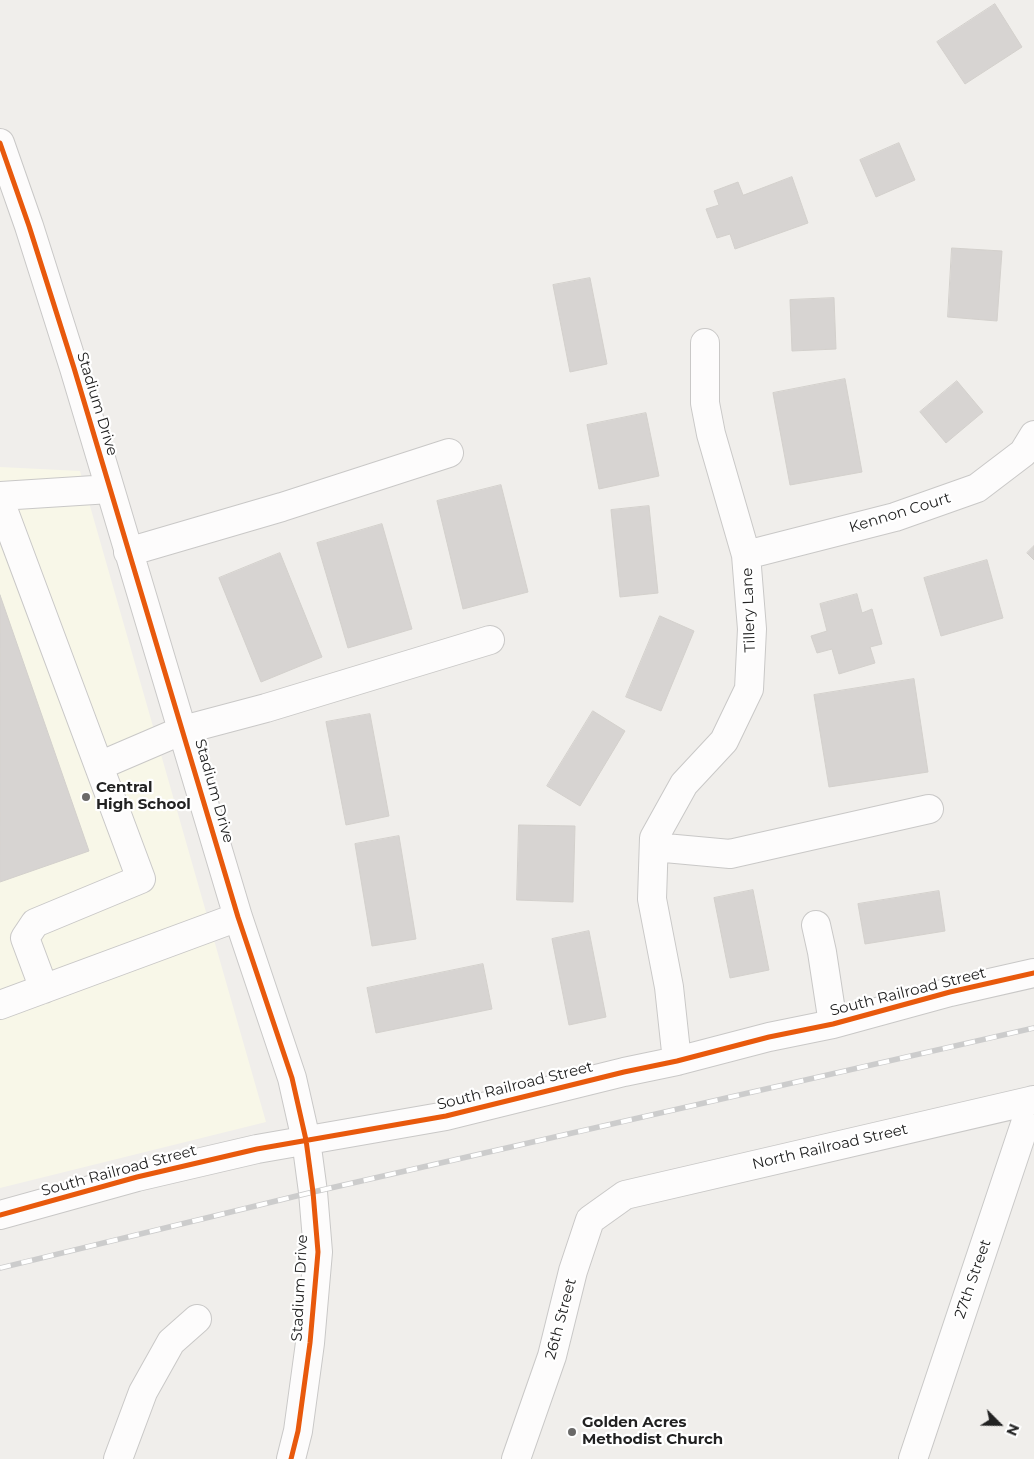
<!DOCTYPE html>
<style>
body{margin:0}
#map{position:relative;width:1034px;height:1459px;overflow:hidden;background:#f0eeeb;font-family:Montserrat,sans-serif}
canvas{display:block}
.north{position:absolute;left:974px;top:1399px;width:50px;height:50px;-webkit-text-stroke:4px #fff;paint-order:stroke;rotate:113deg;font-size:14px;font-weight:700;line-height:20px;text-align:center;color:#222}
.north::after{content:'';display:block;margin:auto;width:18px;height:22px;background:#222;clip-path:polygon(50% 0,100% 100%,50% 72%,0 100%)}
</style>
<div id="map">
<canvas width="1034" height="1459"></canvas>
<div class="north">N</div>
</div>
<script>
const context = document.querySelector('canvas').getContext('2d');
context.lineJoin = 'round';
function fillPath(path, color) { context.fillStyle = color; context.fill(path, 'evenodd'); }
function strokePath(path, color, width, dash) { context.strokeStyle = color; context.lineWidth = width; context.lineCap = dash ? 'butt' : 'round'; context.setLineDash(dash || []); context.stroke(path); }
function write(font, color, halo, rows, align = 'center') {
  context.font = font + ' Montserrat,sans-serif'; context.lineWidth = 4.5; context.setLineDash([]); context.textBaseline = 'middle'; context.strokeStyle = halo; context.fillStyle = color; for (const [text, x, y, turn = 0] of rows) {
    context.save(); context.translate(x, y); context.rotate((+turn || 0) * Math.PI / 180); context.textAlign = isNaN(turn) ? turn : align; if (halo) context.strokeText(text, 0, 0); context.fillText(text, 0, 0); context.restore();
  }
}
fillPath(new Path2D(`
 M 0,467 L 80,471 L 266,1122 L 0,1188 Z`), '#f8f7e8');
const building = new Path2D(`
 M 995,4 L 1022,47 L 965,84 L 937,42 Z
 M 899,143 L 915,180 L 876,197 L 860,160 Z
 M 792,177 L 808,223 L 735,249 L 730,234 L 717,238 L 706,209 L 719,205 L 714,191 L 738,182 L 743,195 Z
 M 952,248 L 1002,251 L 997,321 L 948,317 Z
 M 590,278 L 607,364 L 570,372 L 553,285 Z
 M 834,298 L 836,349 L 792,351 L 790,300 Z
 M 845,379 L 862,472 L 790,485 L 773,393 Z
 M 957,381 L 983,412 L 946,443 L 920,412 Z
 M 646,413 L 659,476 L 599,489 L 587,425 Z
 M 501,485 L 528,592 L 463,609 L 437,501 Z
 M 649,506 L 658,593 L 620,597 L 611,510 Z
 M 382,524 L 412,629 L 348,648 L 317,543 Z
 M 1034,546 L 1034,560 L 1027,553 Z
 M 280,553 L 322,657 L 261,682 L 219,578 Z
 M 987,560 L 1003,618 L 941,636 L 924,578 Z
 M 857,594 L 862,613 L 872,609 L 882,644 L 870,647 L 875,663 L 839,674 L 832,649 L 817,653 L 811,636 L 827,631 L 820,604 Z
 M 0,595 L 89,851 L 0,882 Z
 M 660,616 L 694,631 L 661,711 L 626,697 Z
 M 914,679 L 928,772 L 829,787 L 814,695 Z
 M 593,711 L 625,731 L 580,806 L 547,786 Z
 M 370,714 L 389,816 L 346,825 L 326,722 Z
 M 519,825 L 575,826 L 573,902 L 517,900 Z
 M 399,836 L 416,939 L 372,946 L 355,844 Z
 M 753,890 L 769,970 L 730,978 L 714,898 Z
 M 939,891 L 945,931 L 865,944 L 858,904 Z
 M 589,931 L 606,1017 L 569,1025 L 552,939 Z
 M 483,964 L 492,1009 L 376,1033 L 367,988 Z`);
fillPath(building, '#d7d4d2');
strokePath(building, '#d3d0cc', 1);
const minor = new Path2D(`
 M 0,143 L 29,226 L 74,368 L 238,917 L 292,1078 L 306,1140 L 313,1192 L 318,1252 L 310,1343 L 298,1431 L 291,1459
 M 0,496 L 110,489
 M 0,501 L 141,879 L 35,923 L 25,938 L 44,989
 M 128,552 L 282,507 L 449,453
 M 746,555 L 895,517 L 977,488 L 1023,453 L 1034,435
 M 99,766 L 183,730 L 266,708 L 490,640
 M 654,847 L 730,854 L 929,809
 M 816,925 L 822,952 L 833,1024
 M 0,1005 L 238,917
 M 677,1061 L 669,987 L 652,899 L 654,838 L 684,784 L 724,741 L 749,689 L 752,629 L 746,555 L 711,434 L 705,403 L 705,343
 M 0,1215 L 137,1177 L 257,1149 L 446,1116 L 624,1072 L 677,1061 L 769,1037 L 833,1024 L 950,992 L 1034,973
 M 118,1459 L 143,1392 L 171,1342 L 197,1319
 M 516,1459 L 552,1356 L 573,1271 L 590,1220 L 625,1195 L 1034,1100
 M 913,1459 L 1033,1100`);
strokePath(minor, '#c9c8c7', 30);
strokePath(minor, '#fdfcfc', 28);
const rail = new Path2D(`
 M 0,1268 L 313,1192 L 1034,1028`);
strokePath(rail, '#ccc', 5.5);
strokePath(rail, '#fff', 4, [11]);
strokePath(new Path2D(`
 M 0,143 L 29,226 L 74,368 L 238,917 L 292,1078 L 306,1140 L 313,1192 L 318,1252 L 310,1343 L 298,1431 L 291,1459
 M 0,1215 L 137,1177 L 257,1149 L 446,1116 L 624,1072 L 677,1061 L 769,1037 L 833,1024 L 950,992 L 1034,973`), '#e8590c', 5);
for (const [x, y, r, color] of [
 [86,797,5,"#6a6968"],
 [572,1432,5,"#6a6968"]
]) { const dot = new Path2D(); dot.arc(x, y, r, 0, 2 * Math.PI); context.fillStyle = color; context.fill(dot); strokePath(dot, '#fff', 2); }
write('15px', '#222', '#fff', [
 ["Stadium Drive",97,404,73],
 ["Kennon Court",900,513,-17],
 ["Tillery Lane",749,610,-92],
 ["Stadium Drive",214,791,74],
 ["South Railroad Street",908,992,-14],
 ["South Railroad Street",515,1086,-14],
 ["North Railroad Street",830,1147,-13],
 ["South Railroad Street",119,1171,-15],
 ["27th Street",973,1279,-71],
 ["Stadium Drive",300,1288,-87],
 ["26th Street",561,1319,-75]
]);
write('bold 15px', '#222', '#fff', [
 ["Central",96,788],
 ["High School",96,805],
 ["Golden Acres",582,1423],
 ["Methodist Church",582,1440]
], 'left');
</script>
